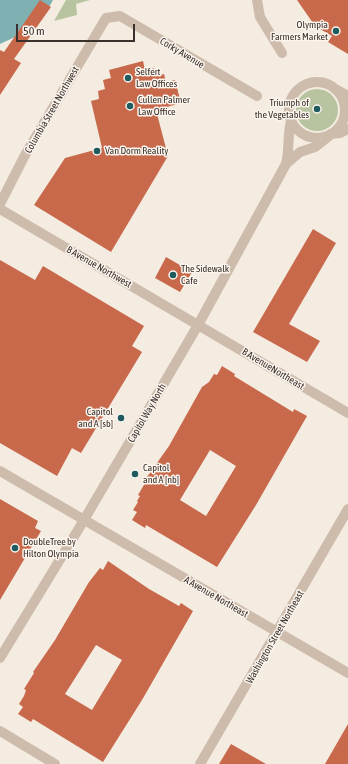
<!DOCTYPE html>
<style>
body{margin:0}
#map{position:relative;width:348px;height:764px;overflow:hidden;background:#f4ebe1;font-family:"Asap Condensed",sans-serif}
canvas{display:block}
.scale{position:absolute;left:16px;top:24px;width:119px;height:18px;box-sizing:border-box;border:2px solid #3b302b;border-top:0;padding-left:5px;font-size:12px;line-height:14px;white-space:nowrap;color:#3b302b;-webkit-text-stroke:3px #fbf5ee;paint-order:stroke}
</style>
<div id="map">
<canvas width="348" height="764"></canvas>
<div class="scale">50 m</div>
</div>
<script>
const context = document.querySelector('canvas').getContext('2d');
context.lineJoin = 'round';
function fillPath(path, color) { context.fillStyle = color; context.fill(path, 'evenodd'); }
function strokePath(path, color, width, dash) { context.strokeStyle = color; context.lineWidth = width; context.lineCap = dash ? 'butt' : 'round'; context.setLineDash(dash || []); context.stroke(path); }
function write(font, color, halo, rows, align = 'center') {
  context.font = font + ' "Asap Condensed",sans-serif'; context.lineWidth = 3; context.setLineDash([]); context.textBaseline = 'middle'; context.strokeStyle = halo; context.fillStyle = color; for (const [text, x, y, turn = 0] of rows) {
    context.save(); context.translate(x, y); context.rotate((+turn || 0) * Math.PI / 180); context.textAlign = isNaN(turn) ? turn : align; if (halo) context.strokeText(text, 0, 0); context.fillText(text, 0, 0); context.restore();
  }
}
fillPath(new Path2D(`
 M 66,0 L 90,0 L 76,4 L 77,15 L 54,21 Z
 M296 110a21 21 0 1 1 42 0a21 21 0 1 1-42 0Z`), '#b8c4a0');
fillPath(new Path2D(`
 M 0,0 L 53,0 C 39,26 26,32 0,44 Z`), '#7fb0b2');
fillPath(new Path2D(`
 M 40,0 L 51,7 L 14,59 L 21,63 L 0,95 L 0,50 L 4,52 Z
 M 297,0 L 348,0 L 348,54 L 328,42 L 332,36 L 315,26 Z
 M 143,61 L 145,70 L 154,68 L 156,76 L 164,74 L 166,82 L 175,80 L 181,103 L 156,110 L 168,156 L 111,252 L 34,205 L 65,158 L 102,148 L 91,101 L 99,99 L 98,91 L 105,89 L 103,80 L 111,78 L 109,70 Z
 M 313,229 L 336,243 L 289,324 L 320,341 L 307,362 L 253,332 Z
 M 166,257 L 192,272 L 180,292 L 155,278 Z
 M 0,260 L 35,280 L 43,266 L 144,326 L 132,346 L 142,352 L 81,453 L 72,448 L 57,476 L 0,443 Z
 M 222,366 L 235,374 L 234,376 L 293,412 L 294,409 L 307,416 L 256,505 L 217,567 L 146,525 L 145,528 L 132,520 L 137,512 L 133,510 L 138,502 L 137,501 L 140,496 L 138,495 L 148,478 L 147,477 L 169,446 L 202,387 L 209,382 L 214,374 L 217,375 ZM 210,450 L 236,466 L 206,516 L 180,500 Z
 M 0,499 L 38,521 L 35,528 L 41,531 L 0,600 Z
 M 108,561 L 149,589 L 179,606 L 181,603 L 193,611 L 142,700 L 103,762 L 33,719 L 31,722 L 18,714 L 23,707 L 19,704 L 24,696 L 26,690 L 24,689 L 34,673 L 33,672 L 55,640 L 89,582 L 100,568 L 103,570 ZM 96,645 L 122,660 L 92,710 L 65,694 Z
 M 348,724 L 348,764 L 325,764 Z
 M 231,744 L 266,764 L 219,764 Z`), '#c8694b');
strokePath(new Path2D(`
 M 257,0 L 260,17 L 282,53
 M 335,89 L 348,96
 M 331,134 L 340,133 L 348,129
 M 0,204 L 25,155 L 106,18 L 120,16 L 257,96
 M 0,209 L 348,413
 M 0,471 L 348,673
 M 0,731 L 55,764`), '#cdbbac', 10);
strokePath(new Path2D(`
 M289 110a28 28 0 1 1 56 0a28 28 0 1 1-56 0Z
 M 286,164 L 300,152 L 315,147 L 329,136
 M 0,658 L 84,520 L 198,325 L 286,164 C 290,148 287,136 291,121
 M 200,764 L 348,509`), '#cdbbac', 10);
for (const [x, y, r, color] of [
 [336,31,4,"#1f5a5e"],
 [128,78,4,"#1f5a5e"],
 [130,106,4,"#1f5a5e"],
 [317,109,4,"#1f5a5e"],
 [97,151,4,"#1f5a5e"],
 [173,275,4,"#1f5a5e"],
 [121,418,4,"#1f5a5e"],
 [135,474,4,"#1f5a5e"],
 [15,548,4,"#1f5a5e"]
]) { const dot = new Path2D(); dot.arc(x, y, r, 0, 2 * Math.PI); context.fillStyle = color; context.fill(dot); strokePath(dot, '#fbf5ee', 1.5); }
write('10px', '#3b302b', '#fbf5ee', [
 ["Olympia",328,25,"right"],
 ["Farmers Market",328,37,"right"],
 ["Selfert",136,72],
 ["Law Offices",136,84],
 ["Cullen Palmer",138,100],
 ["Law Office",138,112],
 ["Triumph of",309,103,"right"],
 ["the Vegetables",309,115,"right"],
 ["Van Dorm Reality",105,151],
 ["The Sidewalk",181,269],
 ["Cafe",181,281],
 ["Capitol",113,412,"right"],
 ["and A [sb]",113,424,"right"],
 ["Capitol",143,468],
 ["and A [nb]",143,480],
 ["DoubleTree by",23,542],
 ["Hilton Olympia",23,554]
], 'left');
write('10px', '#3b302b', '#fbf5ee', [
 ["Corky Avenue",182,53,31],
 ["Columbia Street Northwest",52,110,-60],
 ["B Avenue Northwest",99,267,30],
 ["B AvenueNortheast",273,369,31],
 ["Capitol Way North",147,413,-60],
 ["A Avenue Northeast",216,597,30],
 ["Washington Street Northeast",275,637,-60]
]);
</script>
